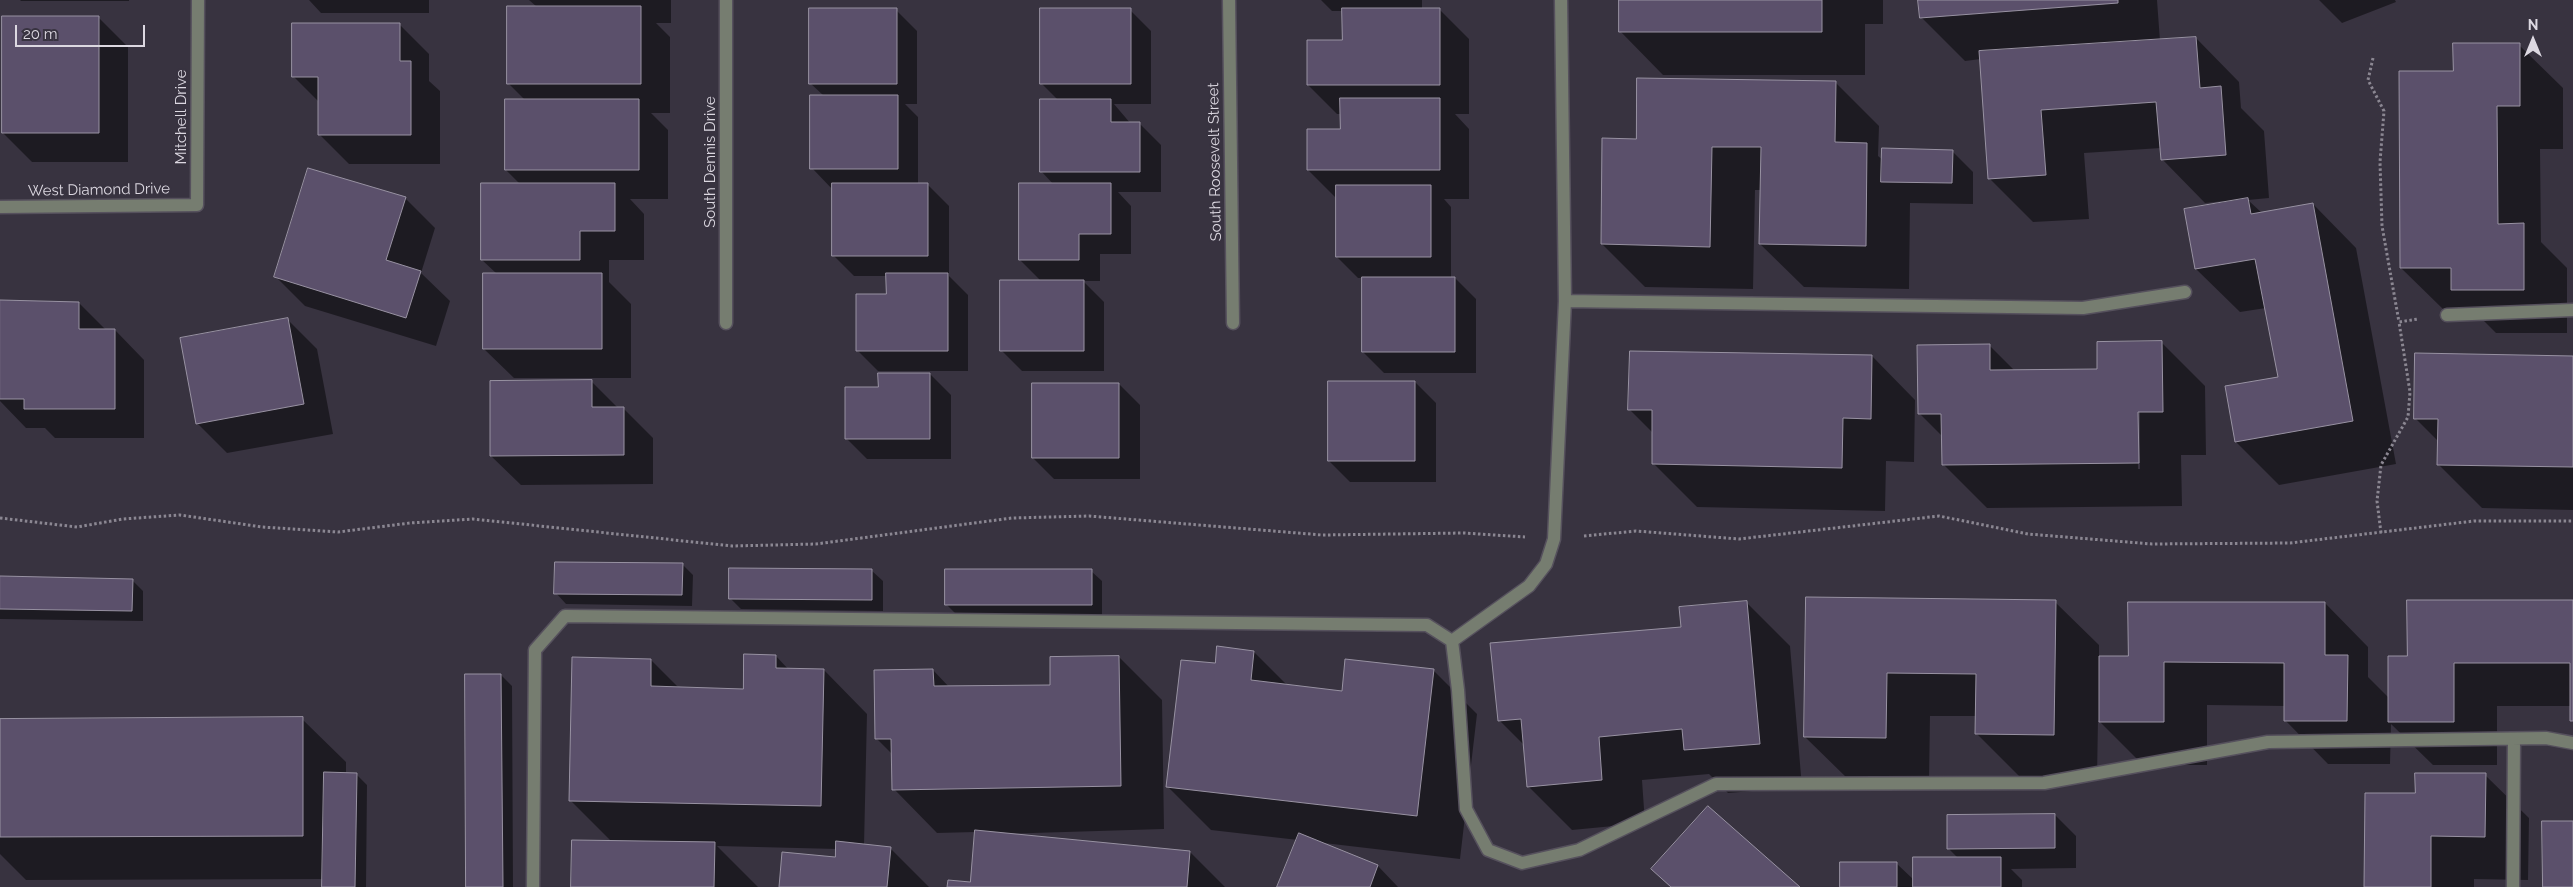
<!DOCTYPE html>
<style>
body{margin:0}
#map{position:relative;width:2573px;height:887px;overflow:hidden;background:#383340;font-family:Raleway,sans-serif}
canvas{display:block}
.north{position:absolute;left:2508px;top:15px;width:50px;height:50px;-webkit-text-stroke:4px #383340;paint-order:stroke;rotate:0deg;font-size:14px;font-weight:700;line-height:20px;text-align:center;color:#dcd8e1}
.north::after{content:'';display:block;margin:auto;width:18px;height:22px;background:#dcd8e1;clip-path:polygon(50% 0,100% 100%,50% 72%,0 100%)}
.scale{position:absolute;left:15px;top:25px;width:130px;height:22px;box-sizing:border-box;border:2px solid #dcd8e1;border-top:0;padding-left:6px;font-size:15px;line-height:18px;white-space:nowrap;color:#dcd8e1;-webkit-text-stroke:4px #383340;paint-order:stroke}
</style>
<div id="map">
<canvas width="2573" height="887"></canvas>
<div class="north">N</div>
<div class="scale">20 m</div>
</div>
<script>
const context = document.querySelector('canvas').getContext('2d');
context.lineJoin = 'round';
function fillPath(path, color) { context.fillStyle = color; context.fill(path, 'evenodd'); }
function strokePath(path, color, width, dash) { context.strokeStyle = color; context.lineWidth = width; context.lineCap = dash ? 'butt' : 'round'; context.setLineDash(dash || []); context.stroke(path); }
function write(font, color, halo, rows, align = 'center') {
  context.font = font + ' Raleway,sans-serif'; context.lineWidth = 4; context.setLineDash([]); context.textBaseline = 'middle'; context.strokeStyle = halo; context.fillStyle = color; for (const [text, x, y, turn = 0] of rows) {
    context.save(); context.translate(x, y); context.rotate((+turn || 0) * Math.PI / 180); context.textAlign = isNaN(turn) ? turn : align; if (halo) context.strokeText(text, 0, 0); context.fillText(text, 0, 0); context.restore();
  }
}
fillPath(new Path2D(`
 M 20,0 L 129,0 L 129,1 L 21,1 Z
 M 309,0 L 429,0 L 429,13 L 321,13 Z
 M 529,0 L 671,0 L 671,23 L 656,23 L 670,37 L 670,113 L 651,113 L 668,130 L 668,199 L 630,199 L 644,214 L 644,260 L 609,260 L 609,282 L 631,304 L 631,378 L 514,378 L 484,349 L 497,274 L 482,260 L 521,185 L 506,170 L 526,101 L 508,83 L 537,7 Z
 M 1321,0 L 1422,0 L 1422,10 L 1440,10 L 1469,39 L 1469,114 L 1455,114 L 1469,129 L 1469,199 L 1444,199 L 1451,207 L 1451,278 L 1455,278 L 1476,299 L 1476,373 L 1384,373 L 1363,352 L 1363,278 L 1358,278 L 1337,257 L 1337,199 L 1308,170 L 1342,130 L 1342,114 L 1337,114 L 1308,85 L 1343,41 L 1343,11 L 1332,11 Z
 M 1620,0 L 1883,0 L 1883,24 L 1865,24 L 1865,75 L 1663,75 L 1620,31 Z
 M 1920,0 L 2157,0 L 2160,41 L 2196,38 L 2239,82 L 2241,108 L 2264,131 L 2269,198 L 2248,200 L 2262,213 L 2313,204 L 2356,248 L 2396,464 L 2279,485 L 2236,442 L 2279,378 L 2266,308 L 2240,312 L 2196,269 L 2186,210 L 2225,201 L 2205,203 L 2162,159 L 2161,148 L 2084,153 L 2089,219 L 2033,222 L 1989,178 L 1981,59 L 1965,61 L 1921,17 Z
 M 2319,0 L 2395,0 L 2396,2 L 2342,23 Z
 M 896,10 L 917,31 L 917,104 L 905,104 L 918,117 L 918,185 L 928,185 L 949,206 L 949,276 L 968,295 L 968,371 L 878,371 L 857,350 L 888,295 L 888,276 L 854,276 L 833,255 L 833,190 L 812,168 L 824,96 L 810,83 Z
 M 1130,10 L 1151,31 L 1151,104 L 1114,104 L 1131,124 L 1140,124 L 1161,145 L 1161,192 L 1118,192 L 1131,206 L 1131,254 L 1100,254 L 1100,281 L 1083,281 L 1104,302 L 1104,371 L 1022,371 L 1001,350 L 1041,281 L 1020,260 L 1054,185 L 1041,171 L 1059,101 L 1041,83 Z
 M 98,17 L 128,47 L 128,162 L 32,162 L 3,133 Z
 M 400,25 L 429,54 L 429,81 L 440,91 L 440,164 L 349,164 L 319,134 L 319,102 L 294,77 Z
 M 2519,45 L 2563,88 L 2563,149 L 2540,149 L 2541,242 L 2567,268 L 2567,333 L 2496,333 L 2474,311 L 2445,311 L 2401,268 Z
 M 1836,83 L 1879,126 L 1878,156 L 1883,160 L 1952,151 L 1973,172 L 1973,204 L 1910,203 L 1909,289 L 1804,287 L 1760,244 L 1761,190 L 1755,190 L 1753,289 L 1645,287 L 1602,244 L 1637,140 Z
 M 405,198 L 435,228 L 421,273 L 450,301 L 436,346 L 305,306 L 276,277 Z
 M 0,302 L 79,303 L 106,330 L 115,330 L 144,360 L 144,438 L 55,438 L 45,428 L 26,428 L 0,401 Z
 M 288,320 L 317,349 L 333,434 L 227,453 L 197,423 Z
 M 2161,342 L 2205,386 L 2206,455 L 2181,455 L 2182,506 L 1987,508 L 1943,464 L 1943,437 L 1919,413 L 1989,345 L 2015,371 L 2099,370 ZM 2137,412 L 2140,412 L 2140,469 L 2138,469 Z
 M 1872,356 L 1915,400 L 1914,462 L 1886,461 L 1885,511 L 1697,507 L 1653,463 L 1653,433 L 1630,410 Z
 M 2573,357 L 2573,510 L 2482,508 L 2438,464 L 2439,442 L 2415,418 Z
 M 930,374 L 951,395 L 951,459 L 867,459 L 846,438 L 880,388 Z
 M 591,381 L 619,409 L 624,409 L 653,438 L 653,484 L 521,485 L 491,456 Z
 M 1415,382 L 1436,403 L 1436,482 L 1350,482 L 1329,461 Z
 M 1119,384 L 1140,405 L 1140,479 L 1054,479 L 1033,458 Z
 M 682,564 L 693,575 L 692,606 L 566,604 L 556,593 Z
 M 872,571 L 883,581 L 883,611 L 741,609 L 730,598 Z
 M 1091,571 L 1102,581 L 1102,615 L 957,615 L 946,604 Z
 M 0,578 L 132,580 L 143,591 L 143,621 L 0,619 Z
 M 1807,599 L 2055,602 L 2099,645 L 2099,658 L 2129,658 L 2325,603 L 2368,647 L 2368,677 L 2389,698 L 2408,657 L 2573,602 L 2573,722 L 2571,706 L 2497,706 L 2497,765 L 2433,765 L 2391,724 L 2390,764 L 2328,764 L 2285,720 L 2285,706 L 2207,705 L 2207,765 L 2143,765 L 2098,720 L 2097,778 L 2020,777 L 1976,733 L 1977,716 L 1930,716 L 1929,781 L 1849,780 L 1805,737 Z
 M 1746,602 L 1790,646 L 1802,787 L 1728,793 L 1709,774 L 1642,780 L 1645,823 L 1572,830 L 1528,786 L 1525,746 L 1499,720 L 1682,628 Z
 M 1254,652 L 1288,686 L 1343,692 L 1433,670 L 1477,714 L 1460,859 L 1324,843 L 1378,866 L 1398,887 L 1279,887 L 1298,840 L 1211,830 L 1167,786 L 1216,665 Z
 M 776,656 L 789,670 L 824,670 L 867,714 L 864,846 L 890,848 L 929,887 L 780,887 L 836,858 L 837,849 L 717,846 L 758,887 L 572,887 L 612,842 L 570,800 L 651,660 L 679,688 L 744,690 Z
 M 1119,657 L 1162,700 L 1164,829 L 1000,834 L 1190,852 L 1225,887 L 948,887 L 971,884 L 976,832 L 937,833 L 894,789 L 893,755 L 876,738 L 933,670 L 950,688 L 1051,686 Z
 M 501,675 L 512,686 L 513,887 L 468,887 Z
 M 302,719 L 346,762 L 346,774 L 356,774 L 367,785 L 366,887 L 324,887 L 324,879 L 26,880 L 0,854 L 0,721 Z
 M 2485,775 L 2529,818 L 2528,880 L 2474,879 L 2474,887 L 2365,887 L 2416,795 Z
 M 2055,815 L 2076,836 L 2076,868 L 2011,869 L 2022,880 L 2022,887 L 1841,887 L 1896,863 L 1914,880 L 1958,858 L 1949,849 Z`), '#0007');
const building = new Path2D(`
 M 1619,0 L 1822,0 L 1822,32 L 1619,32 Z
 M 1918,0 L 2118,0 L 2118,3 L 1920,18 Z
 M 507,6 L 641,6 L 641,84 L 507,84 Z
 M 809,8 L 897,8 L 897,84 L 809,84 Z
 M 1040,8 L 1131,8 L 1131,84 L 1040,84 Z
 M 1342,8 L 1440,8 L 1440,85 L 1307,85 L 1307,40 L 1342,40 Z
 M 2,16 L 99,16 L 99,133 L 2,133 Z
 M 292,23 L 400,23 L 400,61 L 411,61 L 411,135 L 318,135 L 318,77 L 292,77 Z
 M 2196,37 L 2200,88 L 2221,86 L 2226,155 L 2161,160 L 2156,102 L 2041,110 L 2046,175 L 1988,179 L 1979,51 Z
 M 2453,43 L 2520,43 L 2520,106 L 2497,106 L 2498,224 L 2524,223 L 2524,290 L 2451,290 L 2451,268 L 2400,268 L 2399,71 L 2453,71 Z
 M 1637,78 L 1836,81 L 1835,142 L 1867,143 L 1866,246 L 1759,244 L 1761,147 L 1712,147 L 1710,247 L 1601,244 L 1602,138 L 1636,139 Z
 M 810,95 L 898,95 L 898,169 L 810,169 Z
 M 1340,98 L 1440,98 L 1440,170 L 1307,170 L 1307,129 L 1340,129 Z
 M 505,99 L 639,99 L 639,170 L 505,170 Z
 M 1040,99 L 1111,99 L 1111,122 L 1140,122 L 1140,172 L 1040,172 Z
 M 1882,148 L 1953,150 L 1952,183 L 1881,182 Z
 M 308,168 L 406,197 L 386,260 L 421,271 L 406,318 L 274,277 Z
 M 481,183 L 615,183 L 615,231 L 580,231 L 580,260 L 481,260 Z
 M 832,183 L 928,183 L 928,256 L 832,256 Z
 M 1019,183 L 1111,183 L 1111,234 L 1079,234 L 1079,260 L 1019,260 Z
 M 1336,185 L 1431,185 L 1431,257 L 1336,257 Z
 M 2248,198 L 2251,214 L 2313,203 L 2353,421 L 2235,442 L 2225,386 L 2278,377 L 2255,259 L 2195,269 L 2184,209 Z
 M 483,273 L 602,273 L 602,349 L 483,349 Z
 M 886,273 L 948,273 L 948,351 L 856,351 L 856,294 L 886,294 Z
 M 1362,277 L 1455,277 L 1455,352 L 1362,352 Z
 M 1000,280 L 1084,280 L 1084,351 L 1000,351 Z
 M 0,300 L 79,302 L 79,329 L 115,329 L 115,409 L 24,409 L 24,399 L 0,399 Z
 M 288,318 L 304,404 L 196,424 L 180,338 Z
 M 2162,341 L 2163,412 L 2138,412 L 2139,463 L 1942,465 L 1941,414 L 1918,414 L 1917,345 L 1990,344 L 1990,370 L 2097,369 L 2097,342 Z
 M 1630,351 L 1872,355 L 1871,419 L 1843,418 L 1842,468 L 1652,464 L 1652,410 L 1628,410 Z
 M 2415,353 L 2573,356 L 2573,467 L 2437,465 L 2438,419 L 2414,419 Z
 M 878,373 L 930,373 L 930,439 L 845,439 L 845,387 L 878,387 Z
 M 592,380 L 592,407 L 624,407 L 624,455 L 490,456 L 490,381 Z
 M 1328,381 L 1415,381 L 1415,461 L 1328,461 Z
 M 1032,383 L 1119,383 L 1119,458 L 1032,458 Z
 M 555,562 L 683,563 L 682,595 L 554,594 Z
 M 729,568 L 872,569 L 872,600 L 729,599 Z
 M 945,569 L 1092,569 L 1092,605 L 945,605 Z
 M 0,576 L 133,579 L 132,611 L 0,609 Z
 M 1806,597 L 2056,600 L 2054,735 L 1975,734 L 1976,674 L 1887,673 L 1886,738 L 1804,737 Z
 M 2407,600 L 2573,600 L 2573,721 L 2570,721 L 2570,663 L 2454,663 L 2454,722 L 2388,722 L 2388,656 L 2407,656 Z
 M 1747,601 L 1760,744 L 1684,750 L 1682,729 L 1599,737 L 1602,780 L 1527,787 L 1521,719 L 1498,721 L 1490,643 L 1681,627 L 1679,607 Z
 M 2128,602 L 2325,602 L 2325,655 L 2348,655 L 2347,721 L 2284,721 L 2284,663 L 2164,662 L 2164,722 L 2099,722 L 2099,656 L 2128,656 Z
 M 1217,646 L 1254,651 L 1251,680 L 1342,691 L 1345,659 L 1434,669 L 1417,816 L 1166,787 L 1181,660 L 1215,663 Z
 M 744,654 L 776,655 L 776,668 L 824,669 L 821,806 L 569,801 L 572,657 L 651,659 L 651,686 L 743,689 Z
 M 1119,656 L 1121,786 L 892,790 L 891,739 L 875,739 L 874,670 L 933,669 L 934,686 L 1050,685 L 1050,657 Z
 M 465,674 L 501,674 L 503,887 L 466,887 Z
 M 303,717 L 303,836 L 0,837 L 0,719 Z
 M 324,772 L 357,773 L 355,887 L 322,887 Z
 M 2415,773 L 2486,773 L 2485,837 L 2431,836 L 2431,887 L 2364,887 L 2365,793 L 2415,793 Z
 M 1708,806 L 1800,887 L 1671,887 L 1651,869 Z
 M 2055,814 L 2055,848 L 1947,849 L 1947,815 Z
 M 2542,821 L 2573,821 L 2573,887 L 2543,887 Z
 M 975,830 L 1190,851 L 1187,887 L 947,887 L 948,880 L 970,882 Z
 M 1299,833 L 1378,865 L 1370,887 L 1277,887 Z
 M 572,840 L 715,842 L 714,887 L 571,887 Z
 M 836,841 L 891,847 L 887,887 L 779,887 L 782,852 L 835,857 Z
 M 1913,857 L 2001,857 L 2001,887 L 1913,887 Z
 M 1840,862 L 1897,862 L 1897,887 L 1840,887 Z`);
fillPath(building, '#5b506b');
strokePath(building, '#9892a2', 1);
const minor = new Path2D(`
 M 726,0 L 726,323
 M 1229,0 L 1233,323
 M 0,207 L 197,205 L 198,0
 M 1565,301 L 2083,308 L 2185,292
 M 2447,315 L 2573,310
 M 1452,641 L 1529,586 L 1546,564 L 1554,539 L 1565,301 L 1561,0
 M 533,887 L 535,650 L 565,616 L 1427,625 L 1452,641 L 1458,690 L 1466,809 L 1488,850 L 1522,863 L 1579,850 L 1716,784 L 2044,783 L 2268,742 L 2546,738 L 2573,743
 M 2513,887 L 2514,739`);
strokePath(minor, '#56515d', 15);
strokePath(new Path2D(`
 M 2373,58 L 2368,80 L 2384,111 L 2380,162 L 2382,226 L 2399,322
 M 0,518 L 77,527 L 123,519 L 180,515 L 262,527 L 338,532 L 410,523 L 473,519 L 732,546 L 816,544 L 1012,518 L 1089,516 L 1322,535 L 1464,533 L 1525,537
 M 2381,533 L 2377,501 L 2381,465 L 2408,417 L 2410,392 L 2399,322 L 2418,319
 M 1584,536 L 1636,531 L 1739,539 L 1939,516 L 2028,534 L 2152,544 L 2290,543 L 2474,521 L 2573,521`), '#8b8792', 3, [2.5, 2.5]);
strokePath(minor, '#767d70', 12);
write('15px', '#dcd8e1', '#383340', [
 ["Mitchell Drive",181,117,-90],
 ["South Dennis Drive",710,162,-90],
 ["South Roosevelt Street",1215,162,-91],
 ["West Diamond Drive",99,190,-1]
]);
</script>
